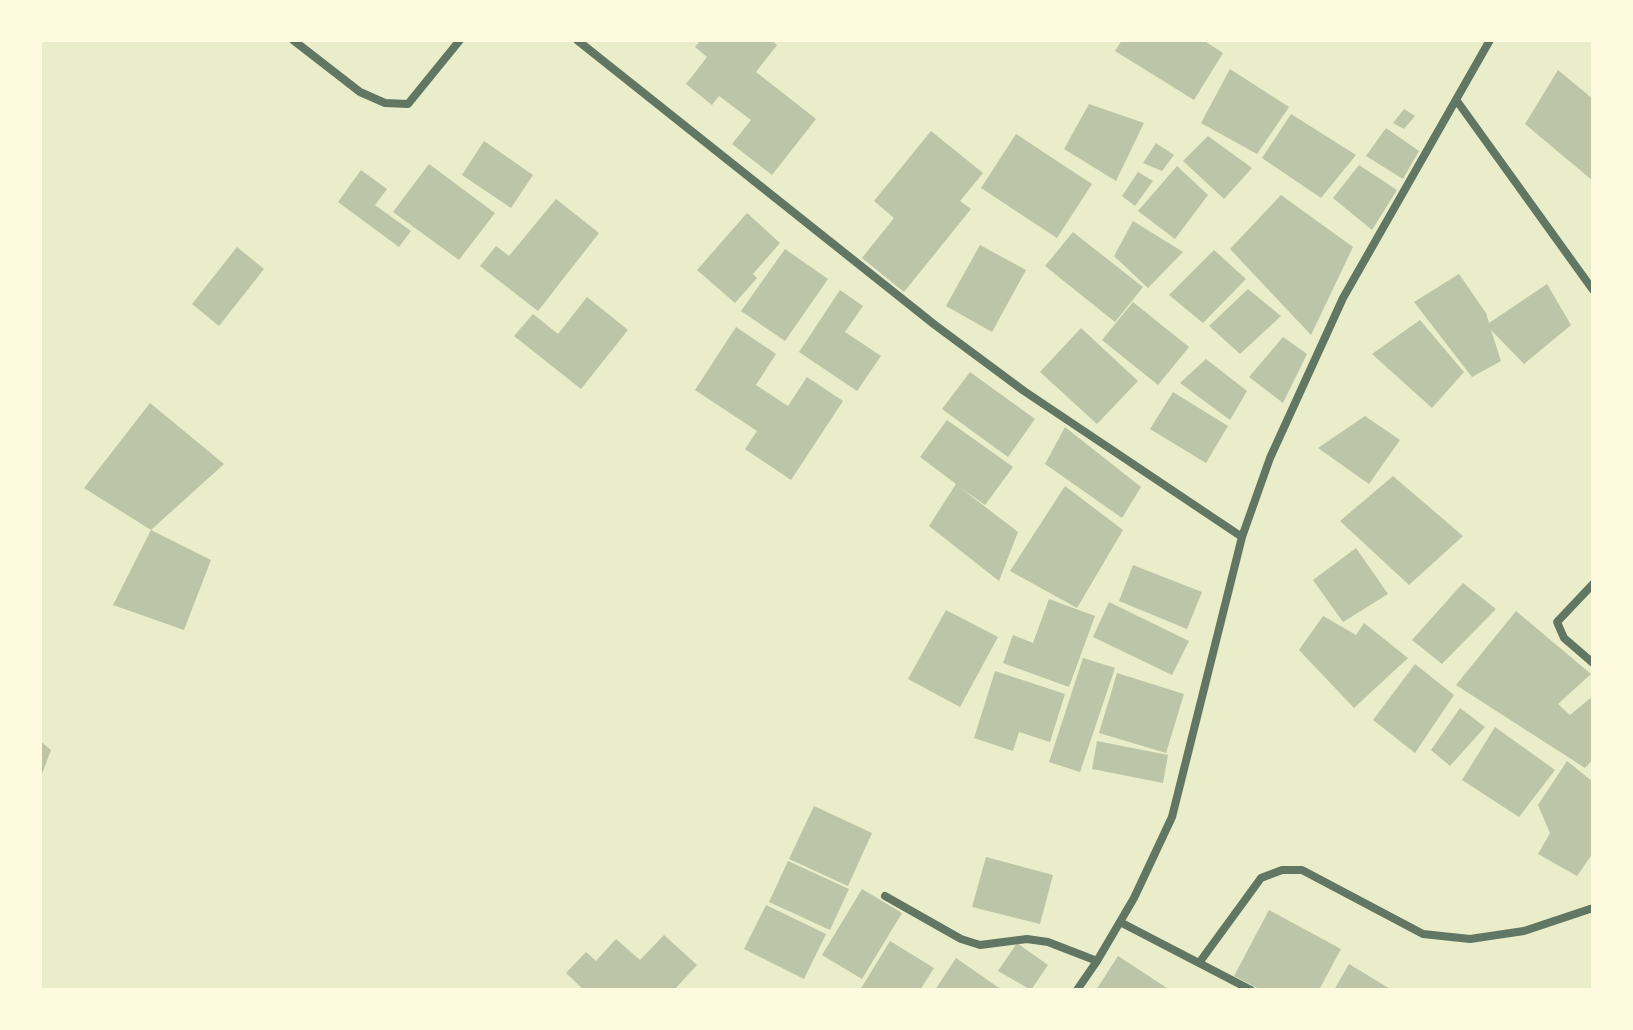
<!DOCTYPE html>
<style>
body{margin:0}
#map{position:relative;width:1633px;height:1030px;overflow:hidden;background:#e9edc9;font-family:"Fira Sans",sans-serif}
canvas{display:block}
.frame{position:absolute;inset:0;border:42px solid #fefae0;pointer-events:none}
</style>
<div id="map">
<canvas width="1633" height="1030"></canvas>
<div class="frame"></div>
</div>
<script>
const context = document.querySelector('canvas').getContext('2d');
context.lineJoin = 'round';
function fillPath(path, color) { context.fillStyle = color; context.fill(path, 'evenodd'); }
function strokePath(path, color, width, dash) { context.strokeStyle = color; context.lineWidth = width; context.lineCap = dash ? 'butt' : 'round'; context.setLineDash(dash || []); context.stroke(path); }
fillPath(new Path2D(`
 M 701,40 L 771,40 L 777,45 L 756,72 L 816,119 L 772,175 L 732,144 L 751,120 L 719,96 L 712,105 L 686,84 L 707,57 L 695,47 Z
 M 1122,40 L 1203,40 L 1223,53 L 1194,100 L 1115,51 Z
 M 1230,69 L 1289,107 L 1257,154 L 1201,123 Z
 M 1558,70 L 1593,99 L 1593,181 L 1525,124 Z
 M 1089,104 L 1144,123 L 1116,181 L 1064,149 Z
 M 1404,109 L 1415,116 L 1404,129 L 1393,123 Z
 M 1291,114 L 1356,155 L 1321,198 L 1262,158 Z
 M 1386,128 L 1419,151 L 1403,179 L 1366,156 Z
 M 931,131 L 983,173 L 960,201 L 971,209 L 904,292 L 862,258 L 894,218 L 874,201 Z
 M 1016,134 L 1092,184 L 1057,238 L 981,188 Z
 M 1208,136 L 1252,168 L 1224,199 L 1183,161 Z
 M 484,141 L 533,175 L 511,208 L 462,175 Z
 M 1156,143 L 1174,155 L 1162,171 L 1143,163 Z
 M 429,164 L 495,213 L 459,260 L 393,212 Z
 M 1359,165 L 1397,190 L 1372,230 L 1333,198 Z
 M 1177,166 L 1208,195 L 1175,239 L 1138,211 Z
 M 361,170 L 387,189 L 375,205 L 411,231 L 399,247 L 338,202 Z
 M 1138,172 L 1153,181 L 1135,206 L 1122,196 Z
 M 1281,195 L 1353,247 L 1311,335 L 1230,249 Z
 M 556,199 L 599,233 L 538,311 L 480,266 L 496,246 L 509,256 Z
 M 747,213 L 780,243 L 753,274 L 757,278 L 735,303 L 697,270 Z
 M 1133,221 L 1183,252 L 1148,288 L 1114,256 Z
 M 1073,232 L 1143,287 L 1115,322 L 1045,266 Z
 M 980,245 L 1026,270 L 992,332 L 946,306 Z
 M 237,247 L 264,269 L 219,326 L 192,304 Z
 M 785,249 L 828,279 L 785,341 L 741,311 Z
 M 1214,250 L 1246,279 L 1203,323 L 1169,295 Z
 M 1459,274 L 1486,313 L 1489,323 L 1547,284 L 1571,325 L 1524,364 L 1491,330 L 1501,361 L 1472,377 L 1414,302 Z
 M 1248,289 L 1281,316 L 1240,354 L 1209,326 Z
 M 840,290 L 863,306 L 845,332 L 881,356 L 857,391 L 799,352 Z
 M 587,297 L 628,330 L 581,389 L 514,336 L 533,314 L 558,334 Z
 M 1133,302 L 1189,347 L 1158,385 L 1102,340 Z
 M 1420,320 L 1464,372 L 1432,408 L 1372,354 Z
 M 736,327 L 776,354 L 756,385 L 788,406 L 807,377 L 843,401 L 791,480 L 745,449 L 757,431 L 695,390 Z
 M 1081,328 L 1138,381 L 1097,424 L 1040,372 Z
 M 1283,337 L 1307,354 L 1283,403 L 1249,377 Z
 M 1206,359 L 1247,391 L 1230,420 L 1180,383 Z
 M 970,372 L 1035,419 L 1008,457 L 942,409 Z
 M 1173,392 L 1228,426 L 1206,463 L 1150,429 Z
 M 150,403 L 224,464 L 151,530 L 211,560 L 184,630 L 113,605 L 151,530 L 84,488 Z
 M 1365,416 L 1400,440 L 1369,484 L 1318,448 Z
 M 947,420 L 1013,467 L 985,505 L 958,486 L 1018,532 L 999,581 L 929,526 L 956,484 L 920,457 Z
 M 1065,427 L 1141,487 L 1122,518 L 1045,464 Z
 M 1393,476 L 1463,536 L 1409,585 L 1340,521 Z
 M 1065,486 L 1123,530 L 1077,608 L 1010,571 Z
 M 1356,548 L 1388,594 L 1343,622 L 1313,580 Z
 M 1133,565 L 1202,592 L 1187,629 L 1119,601 Z
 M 1463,583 L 1496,609 L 1442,664 L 1412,640 Z
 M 1049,599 L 1095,616 L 1069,687 L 1003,663 L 1013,635 L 1033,643 Z
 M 1109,602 L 1189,641 L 1172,675 L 1093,637 Z
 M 946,610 L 998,637 L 960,707 L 908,679 Z
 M 1516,611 L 1591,674 L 1558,704 L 1570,715 L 1593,696 L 1593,759 L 1585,768 L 1456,685 Z
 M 1323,616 L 1356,635 L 1364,623 L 1408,658 L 1354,708 L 1299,650 Z
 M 1083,658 L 1115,668 L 1080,772 L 1049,762 Z
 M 1415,664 L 1454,695 L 1415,753 L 1373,720 Z
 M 995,671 L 1065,694 L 1050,742 L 1019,732 L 1013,751 L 974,738 Z
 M 1117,673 L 1184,694 L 1166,753 L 1099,733 Z
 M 1460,708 L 1485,727 L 1450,766 L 1431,750 Z
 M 1495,727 L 1555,770 L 1519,817 L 1462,780 Z
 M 40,741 L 51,750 L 40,779 Z
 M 1097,741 L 1168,755 L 1163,783 L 1092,769 Z
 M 1567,761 L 1593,782 L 1593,853 L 1577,876 L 1538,854 L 1550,833 L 1538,805 Z
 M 814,806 L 872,833 L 848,886 L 789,859 Z
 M 986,857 L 1053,875 L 1040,924 L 972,907 Z
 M 788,861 L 849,889 L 830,930 L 769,902 Z
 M 862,889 L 902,913 L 862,979 L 822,955 Z
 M 766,905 L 826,934 L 804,979 L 744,949 Z
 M 1269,910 L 1341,949 L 1319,990 L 1261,990 L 1234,976 Z
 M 664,935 L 697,965 L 674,990 L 584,990 L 566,973 L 586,952 L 596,961 L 616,939 L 640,960 Z
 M 890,941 L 934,968 L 920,990 L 860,990 Z
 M 1017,943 L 1048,965 L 1031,990 L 998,971 Z
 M 1118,956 L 1170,990 L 1096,990 Z
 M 956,958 L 1002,990 L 935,990 Z
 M 1349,964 L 1392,990 L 1334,990 Z`), '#bcc5a7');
strokePath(new Path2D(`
 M 293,40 L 360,92 L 385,103 L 408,104 L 460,40
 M 577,40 L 935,325 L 1024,391 L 1242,537
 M 1457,101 L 1593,290
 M 1593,584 L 1557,622 L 1564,638 L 1593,663
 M 885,896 L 961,939 L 980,945 L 1027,939 L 1048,942 L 1097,961
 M 1120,922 L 1251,990
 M 1199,963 L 1261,878 L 1282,870 L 1302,870 L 1423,934 L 1470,939 L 1524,931 L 1593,908
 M 1077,990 L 1097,961 L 1134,898 L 1172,817 L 1242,537 L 1270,458 L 1343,298 L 1490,40`), '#617663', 8);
</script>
